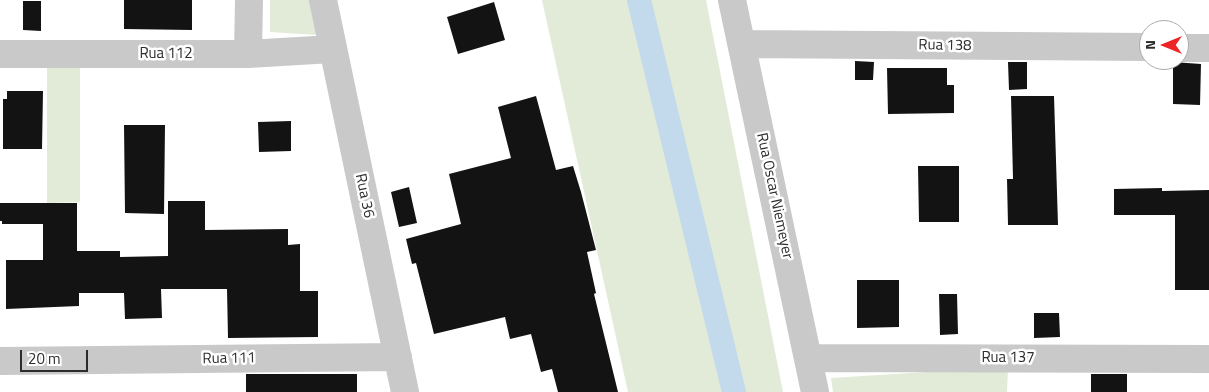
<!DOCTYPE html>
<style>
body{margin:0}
#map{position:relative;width:1209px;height:392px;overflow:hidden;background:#fff;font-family:"Titillium Web",sans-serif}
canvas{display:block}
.north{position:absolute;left:1139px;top:20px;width:50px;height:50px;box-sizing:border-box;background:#fff;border:1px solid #ababab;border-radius:50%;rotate:270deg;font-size:14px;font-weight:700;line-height:20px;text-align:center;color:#2c2c2c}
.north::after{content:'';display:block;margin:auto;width:18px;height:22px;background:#ec2529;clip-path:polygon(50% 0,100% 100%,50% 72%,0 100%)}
.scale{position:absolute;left:20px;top:350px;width:68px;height:22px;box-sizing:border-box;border:2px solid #2c2c2c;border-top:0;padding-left:6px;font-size:15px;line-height:18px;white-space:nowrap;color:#2c2c2c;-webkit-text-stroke:4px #fff;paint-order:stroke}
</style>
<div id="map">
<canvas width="1209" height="392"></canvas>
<div class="north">N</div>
<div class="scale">20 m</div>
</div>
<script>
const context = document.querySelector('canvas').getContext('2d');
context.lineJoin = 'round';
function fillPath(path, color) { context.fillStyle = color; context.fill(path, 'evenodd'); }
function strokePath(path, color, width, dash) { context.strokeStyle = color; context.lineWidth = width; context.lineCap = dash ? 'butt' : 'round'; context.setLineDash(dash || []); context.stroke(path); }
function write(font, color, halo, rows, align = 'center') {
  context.font = font + ' "Titillium Web",sans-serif'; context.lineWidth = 5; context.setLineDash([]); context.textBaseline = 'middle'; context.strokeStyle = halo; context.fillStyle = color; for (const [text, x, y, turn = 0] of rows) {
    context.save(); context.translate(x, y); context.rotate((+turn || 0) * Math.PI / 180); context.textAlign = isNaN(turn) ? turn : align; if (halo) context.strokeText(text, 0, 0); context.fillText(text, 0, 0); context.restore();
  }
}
fillPath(new Path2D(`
 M 270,0 L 311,0 L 318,35 L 270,32 Z
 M 542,0 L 706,0 L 783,392 L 628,392 Z
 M 47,66 L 80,66 L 80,202 L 47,203 Z
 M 1008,367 L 1007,392 L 833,392 L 831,378 Z`), '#e1ebd8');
strokePath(new Path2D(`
 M 639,0 L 734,392`), '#c3daec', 24);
fillPath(new Path2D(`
 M 124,0 L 192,0 L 192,30 L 124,29 Z
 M 23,1 L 41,1 L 41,31 L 23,30 Z
 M 494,2 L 505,40 L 458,54 L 447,17 Z
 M 855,61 L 874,62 L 873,80 L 855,80 Z
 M 1008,62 L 1027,62 L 1027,89 L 1009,90 Z
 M 1173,62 L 1201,64 L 1200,105 L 1173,104 Z
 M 887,68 L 947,68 L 947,85 L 954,85 L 954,113 L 888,114 Z
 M 7,91 L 43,91 L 42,149 L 3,149 L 3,99 L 7,99 Z
 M 536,96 L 556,170 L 573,166 L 581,192 L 596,250 L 587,252 L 596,293 L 594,294 L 618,392 L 558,392 L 552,369 L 541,372 L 531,334 L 510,339 L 505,317 L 434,334 L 416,263 L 412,264 L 406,239 L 461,224 L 449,174 L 511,158 L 498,107 Z
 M 1011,96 L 1054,96 L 1058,225 L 1008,225 L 1007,179 L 1013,179 Z
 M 291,121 L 291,151 L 259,152 L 258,122 Z
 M 124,125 L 165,125 L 164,214 L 125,213 Z
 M 918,166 L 959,166 L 959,222 L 919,222 Z
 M 409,187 L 417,223 L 399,227 L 391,192 Z
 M 1162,188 L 1162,191 L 1209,190 L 1209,290 L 1175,290 L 1175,215 L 1114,215 L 1114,189 Z
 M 168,201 L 205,201 L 205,230 L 288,229 L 288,245 L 300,244 L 300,291 L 318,291 L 318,337 L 228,338 L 227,289 L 161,289 L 162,318 L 125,319 L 124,293 L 79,293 L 79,306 L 6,309 L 6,260 L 43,260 L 43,224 L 2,224 L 2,221 L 0,221 L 0,203 L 77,203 L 77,251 L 120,251 L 120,257 L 168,256 Z
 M 857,280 L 899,280 L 899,327 L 857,328 Z
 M 939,294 L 957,294 L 958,334 L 940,335 Z
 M 1034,313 L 1059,313 L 1060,337 L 1034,338 Z
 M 246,374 L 357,374 L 357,392 L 246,392 Z
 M 1091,374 L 1127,374 L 1127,392 L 1091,392 Z`), '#131313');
strokePath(new Path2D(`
 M 323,0 L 405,392
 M 732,0 L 815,392
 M 742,44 L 1149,47
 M 1179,48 L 1209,48
 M 0,54 L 248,54 L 332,49
 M 248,54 L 249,0
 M 808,358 L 1209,359
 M 0,361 L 398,357`), '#c9c9c9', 28);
write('15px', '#2c2c2c', '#fff', [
 ["Rua 138",945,46,1],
 ["Rua 112",166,54],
 ["Rua 36",364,196,78],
 ["Rua Oscar Niemeyer",774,196,78],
 ["Rua 137",1008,358],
 ["Rua 111",229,359,-1]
]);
</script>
